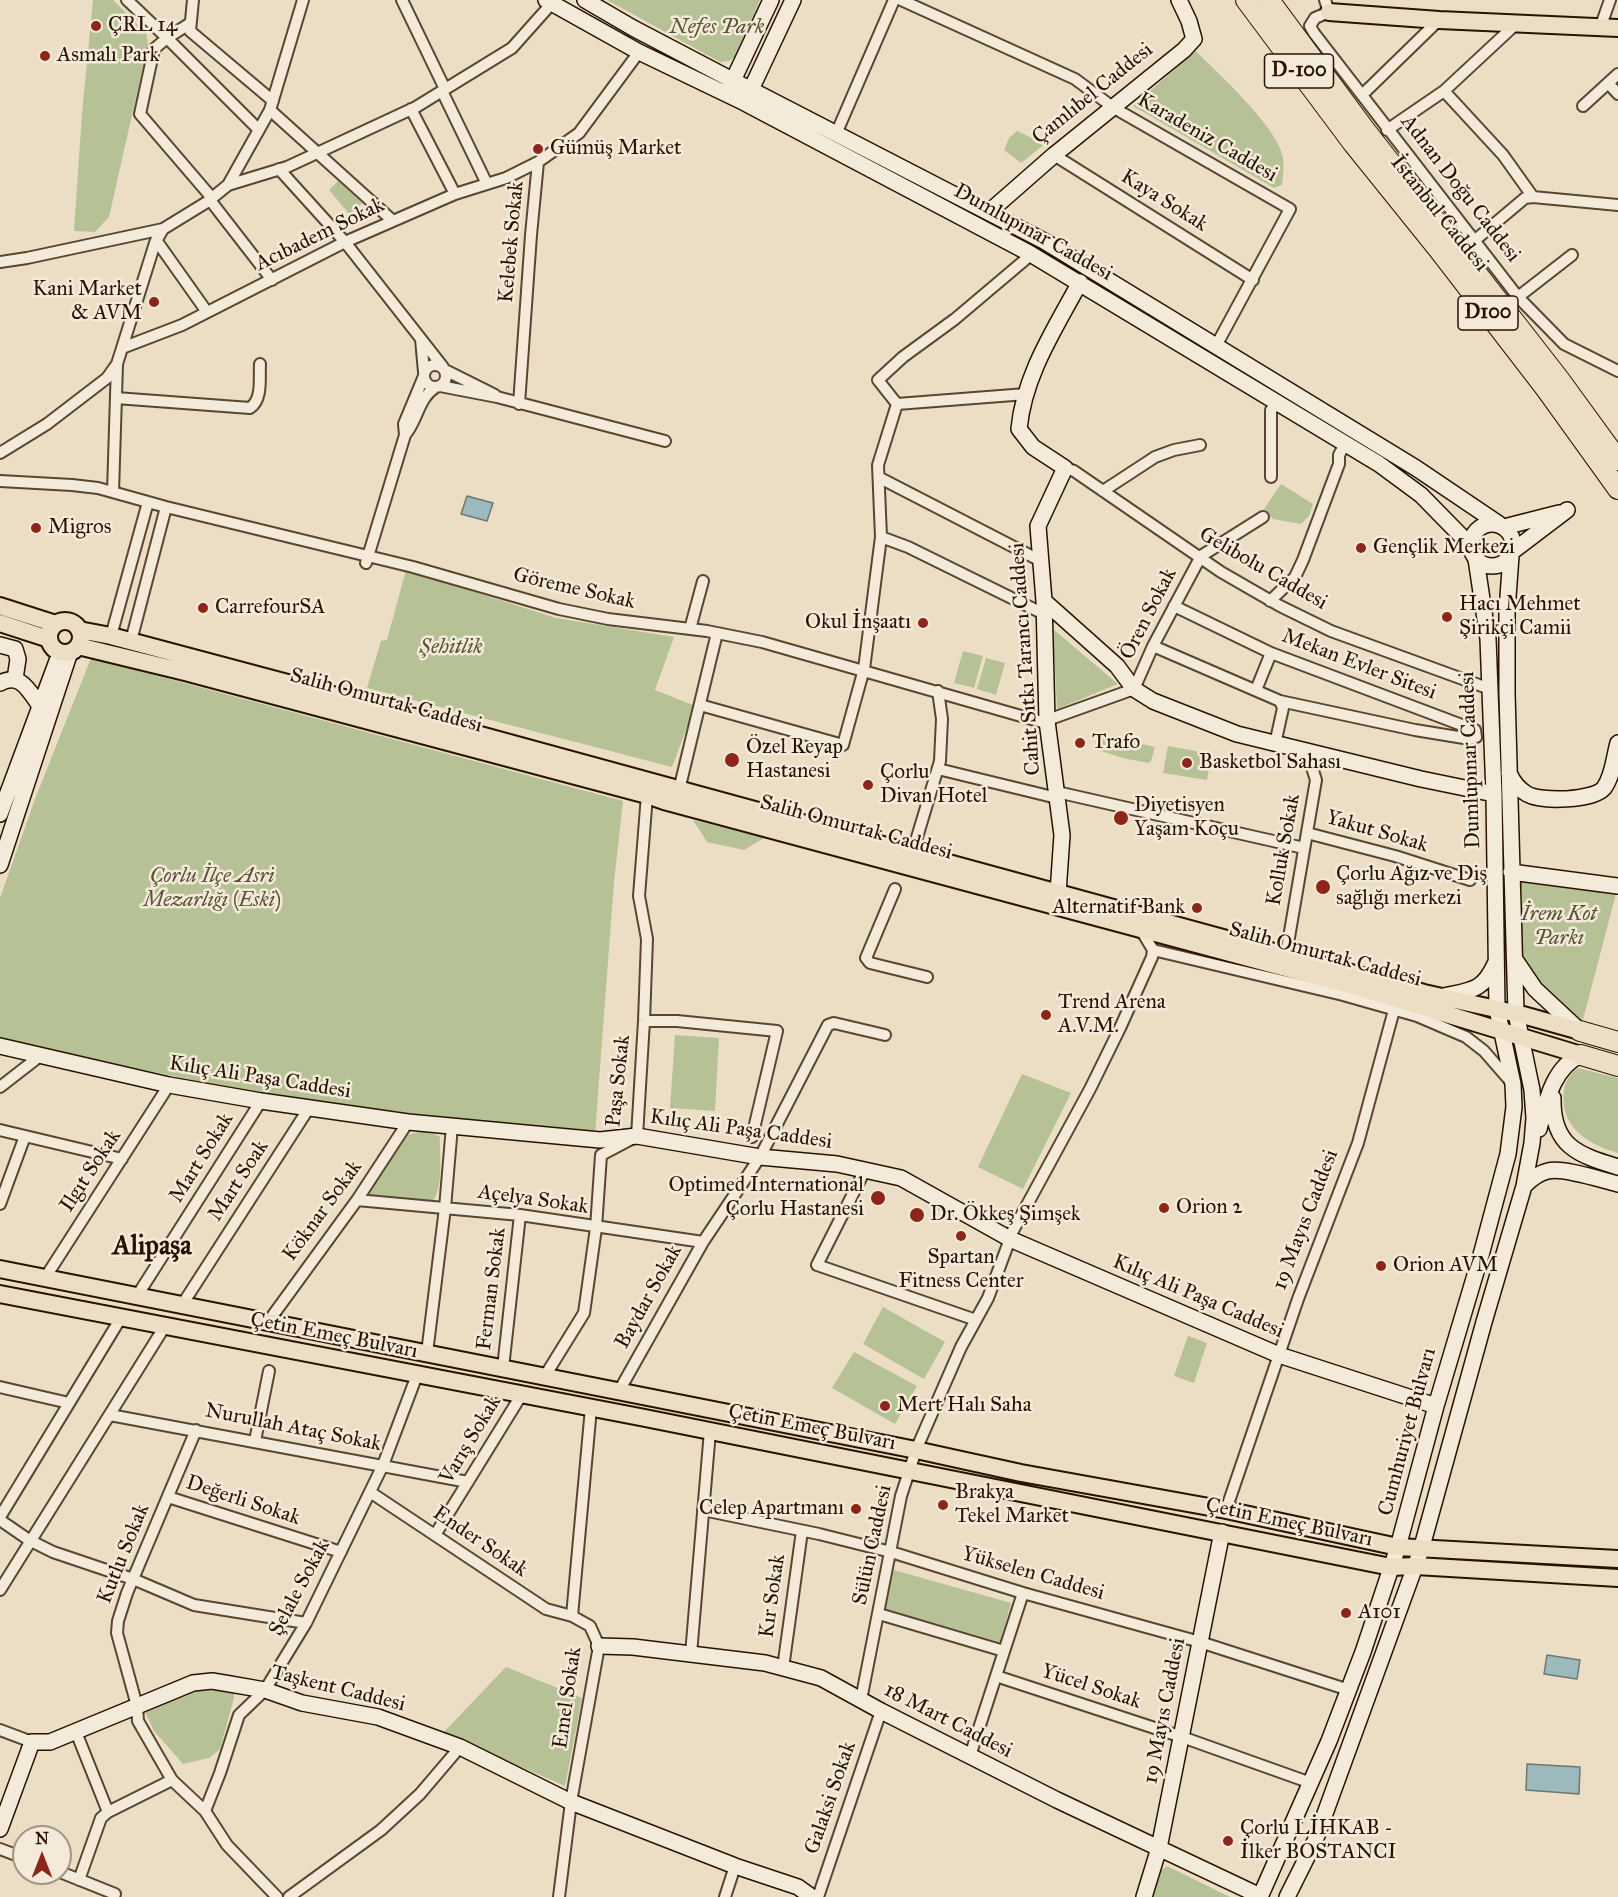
<!DOCTYPE html>
<meta charset="utf-8">
<style>
body{margin:0}
#map{position:relative;width:1618px;height:1897px;overflow:hidden;background:#ecdec4;font-family:"IM FELL Great Primer",serif}
canvas{display:block}
.north{position:absolute;left:12px;top:1825px;width:60px;height:60px;box-sizing:border-box;background:#f3ead9;border:2px solid #a29482;border-radius:50%;rotate:0deg;font-size:16px;font-weight:700;line-height:24px;text-align:center;color:#281300}
.north::after{content:'';display:block;margin:auto;width:21px;height:27px;background:#8f2418;clip-path:polygon(50% 0,100% 100%,50% 72%,0 100%)}
</style>
<div id="map">
<canvas width="1618" height="1897"></canvas>
<div class="north">N</div>
</div>
<script>
const context = document.querySelector('canvas').getContext('2d');
context.lineJoin = 'round';
function fillPath(path, color) { context.fillStyle = color; context.fill(path, 'evenodd'); }
function strokePath(path, color, width, dash) { context.strokeStyle = color; context.lineWidth = width; context.lineCap = dash ? 'butt' : 'round'; context.setLineDash(dash || []); context.stroke(path); }
function write(font, color, halo, rows, align = 'center') {
  context.font = font + ' "IM FELL Great Primer",serif'; context.lineWidth = 5; context.setLineDash([]); context.textBaseline = 'middle'; context.strokeStyle = halo; context.fillStyle = color; for (const [text, x, y, turn = 0] of rows) {
    context.save(); context.translate(x, y); context.rotate((+turn || 0) * Math.PI / 180); context.textAlign = isNaN(turn) ? turn : align; if (halo) context.strokeText(text, 0, 0); context.fillText(text, 0, 0); context.restore();
  }
}
fillPath(new Path2D(`
 M 93,0 L 113,0 L 146,33 L 148,44 L 109,217 L 95,232 L 74,231 L 82,113 Z
 M 607,0 L 760,0 L 735,57 L 729,61 L 720,62 Z
 M 1196,51 C 1220,76 1276,125 1283,157 C 1284,167 1283,176 1282,185 L 1274,188 L 1133,106 Z
 M 1017,131 L 1045,144 L 1021,163 L 1004,150 L 1009,138 Z
 M 338,181 L 362,203 L 350,215 L 329,190 Z
 M 1281,484 L 1313,504 L 1309,516 L 1301,524 L 1273,519 L 1264,509 Z
 M 406,570 L 556,618 L 674,637 L 655,690 L 695,706 L 672,767 L 367,688 L 381,641 L 387,640 Z
 M 1053,629 L 1118,684 L 1057,709 Z
 M 963,651 L 983,656 L 974,688 L 954,683 Z
 M 91,658 L 623,801 L 614,882 L 595,1134 L 285,1099 L 0,1040 L 0,898 L 35,799 Z
 M 986,658 L 1005,663 L 996,695 L 977,689 Z
 M 1097,734 L 1155,747 L 1151,761 L 1148,763 L 1123,758 L 1098,750 L 1095,744 Z
 M 1168,746 L 1212,754 L 1207,780 L 1163,773 Z
 M 693,820 L 764,838 L 744,850 L 707,842 Z
 M 1521,875 L 1618,886 L 1580,1031 L 1527,979 L 1512,917 Z
 M 675,1035 L 719,1038 L 715,1111 L 670,1108 Z
 M 1578,1068 L 1618,1078 L 1618,1153 C 1588,1145 1559,1126 1564,1091 C 1565,1080 1570,1074 1578,1068 Z
 M 1022,1074 L 1071,1093 L 1023,1189 L 978,1167 Z
 M 426,1130 L 440,1137 C 439,1158 445,1188 430,1205 L 375,1200 L 368,1193 L 408,1135 Z
 M 883,1307 L 945,1342 L 924,1379 L 863,1344 Z
 M 1188,1336 L 1207,1343 L 1194,1383 L 1174,1376 Z
 M 854,1352 L 917,1386 L 895,1424 L 832,1388 Z
 M 894,1570 L 1011,1603 L 1000,1642 L 883,1608 Z
 M 506,1667 L 582,1698 L 565,1786 L 443,1733 Z
 M 194,1686 L 234,1690 L 234,1698 L 220,1749 L 209,1758 L 183,1764 L 154,1731 L 143,1708 Z
 M 1167,1866 L 1230,1897 L 1151,1897 L 1160,1871 Z`), '#b6c296');
const water = new Path2D(`
 M 467,496 L 493,503 L 487,521 L 461,514 Z
 M 1547,1655 L 1580,1660 L 1577,1679 L 1544,1674 Z
 M 1527,1764 L 1580,1767 L 1579,1794 L 1526,1790 Z`);
fillPath(water, '#9cbabd');
strokePath(water, '#6e7771', 1.5);
const street = new Path2D(`
 M 127,0 L 167,38 L 189,24
 M 193,0 L 190,31 L 273,101
 M 402,0 L 445,89
 M 901,0 L 1075,79 L 1114,108 L 1290,209 L 1216,346
 M 1325,0 L 1329,12 L 1315,18 L 1310,26 L 1314,33 L 1518,297 L 1564,344 L 1618,371
 M 1600,28 L 1610,0
 M 1608,83 L 1618,94
 M 442,91 L 487,184
 M 1444,91 L 1503,155 L 1533,197
 M 1362,95 L 1439,20
 M 1583,106 L 1618,74
 M 411,109 L 455,194
 M 270,110 L 393,221
 M 1387,130 L 1444,91 L 1516,24
 M 836,134 L 894,0
 M 1054,155 L 1253,280
 M 279,169 L 345,242 L 443,367
 M 228,185 L 287,167 L 416,107 L 512,48 L 553,2
 M 212,198 L 140,114 L 154,49 L 167,38 L 259,130
 M 210,200 L 272,280
 M 156,240 L 207,312
 M 1474,241 L 1525,198 L 1533,197 L 1618,205
 M 0,262 L 27,258 L 163,229
 M 1518,297 L 1572,255
 M 421,339 L 424,372
 M 122,348 L 182,325 L 345,242 L 455,194 L 506,178 L 538,162
 M424 376a11 11 0 1 1 22 0a11 11 0 1 1-22 0Z
 M 445,370 L 495,395
 M 440,386 L 497,397 L 665,441
 M 116,398 L 250,408 C 263,399 259,378 260,364
 M 519,404 L 531,235 L 538,162 L 579,133 L 639,52
 M 897,404 L 1026,394
 M 405,435 C 418,420 418,398 436,387
 M 0,453 L 47,424 L 107,378 L 117,364 L 155,243 L 163,229 L 207,202 L 228,185 L 270,110 L 303,0
 M 1065,468 L 1074,471 L 1221,572 L 1280,606 L 1331,631 L 1490,689
 M 1271,477 L 1271,410 L 1278,403
 M 880,478 L 1041,561
 M 0,481 L 72,485 L 98,488 L 166,507 L 413,567 L 559,609 L 608,619 L 707,631 L 762,642 L 1042,722 L 1134,689 L 1153,646 L 1201,556 L 1263,517
 M 1103,491 L 1155,457 L 1174,450 L 1200,445
 M 113,492 L 117,364
 M 881,537 L 908,547 L 1044,614
 M 366,563 L 405,435 L 404,424 L 424,376
 M 1270,601 L 1295,577 L 1303,560 L 1339,464 L 1339,455 L 1345,444
 M 1174,606 L 1271,653 L 1475,730 L 1476,737 L 1470,739 L 1415,730 L 1280,701
 M 690,629 L 703,581
 M 111,636 L 148,502
 M 131,641 L 166,507
 M 1153,646 L 1280,701 L 1283,708 L 1275,744
 M 1256,690 L 1271,653
 M 700,705 L 843,745 L 864,669 L 881,537 L 878,465 L 897,404 L 878,380 L 903,357 L 955,319 L 1026,259 L 1029,253
 M 938,769 L 1057,798
 M 679,790 L 717,633
 M 1057,792 L 1304,848
 M 1307,833 L 1395,856 L 1470,880
 M 912,854 L 940,761 L 942,719 L 938,691
 M 895,889 L 866,958 L 870,963 L 927,977
 M 1153,950 L 1343,995 L 1417,1016 L 1466,1037 L 1484,1051 L 1511,1082
 M 1286,955 L 1316,780 L 1307,752
 M 644,1021 L 677,1021 L 777,1031 L 752,1137
 M 0,1087 L 40,1056
 M 0,1130 L 122,1159
 M 865,1170 L 817,1265 L 976,1320
 M 357,1200 L 520,1215 L 703,1242
 M 0,1204 L 25,1136
 M 1009,1238 L 1090,1089 L 1120,1028 L 1152,957 L 1153,950 L 1141,930
 M 45,1278 L 169,1085
 M 137,1296 L 261,1101
 M 182,1305 L 309,1108
 M 268,1322 L 357,1200 L 408,1122
 M 427,1353 L 445,1208 L 452,1126
 M 503,1368 L 520,1215
 M 545,1376 L 584,1313 L 596,1228 L 601,1155 L 637,1136 L 644,1021 L 647,939 L 639,896 L 647,795
 M 0,1387 L 69,1403
 M 619,1391 L 703,1242 L 760,1157 L 828,1025 L 834,1023 L 885,1035
 M 110,1415 L 468,1482
 M 196,1430 L 127,1593 L 118,1621 L 117,1633 L 137,1706 L 138,1721 L 172,1780 L 205,1811 L 227,1845 L 277,1897
 M 255,1441 L 269,1371
 M 370,1492 L 546,1609 L 572,1616
 M 168,1497 L 341,1552
 M 703,1510 L 819,1534 L 891,1552 L 1023,1593 L 1200,1642 L 1349,1690
 M 1226,1510 L 1298,1299 L 1358,1143 L 1394,1010
 M 0,1517 L 122,1316
 M 0,1520 L 29,1540 L 53,1552 L 133,1579 L 194,1605 L 306,1623
 M 435,1535 L 522,1394
 M 0,1590 L 165,1326
 M 879,1614 L 1004,1651
 M 691,1654 L 710,1431
 M 783,1668 L 802,1531
 M 996,1676 L 1182,1737 L 1311,1783
 M 861,1700 L 901,1496 L 916,1450 L 961,1347 L 988,1298 L 1010,1239
 M 0,1730 L 32,1742
 M 76,1732 L 108,1812
 M 970,1756 L 1023,1593
 M 205,1811 L 220,1773 L 239,1715 L 265,1690 L 306,1623 L 383,1465 L 417,1375
 M 0,1849 L 24,1858
 M 60,1872 L 115,1894 L 114,1897
 M 79,1880 L 101,1818 L 108,1812 L 172,1780
 M 289,1897 L 381,1830 L 420,1794 L 460,1747
 M 559,1897 L 571,1802 L 599,1646 L 590,1626 L 572,1616 L 591,1408
 M 725,1897 L 735,1866
 M 818,1897 L 881,1711`);
const secondary = new Path2D(`
 M 546,0 L 639,52 L 745,103 L 1029,253 L 1379,464 L 1421,495 L 1471,546
 M 585,0 L 633,28 L 734,81 L 1044,241 L 1416,468 L 1499,524
 M 729,89 L 771,0
 M 747,98 L 793,0
 M 989,212 L 1054,155 L 1184,50 L 1194,39 L 1189,21 L 1179,0
 M1471 545a21 21 0 1 1 42 0a21 21 0 1 1-42 0Z
 M 1504,527 L 1559,513
 M 1513,551 L 1567,510
 M 1044,601 L 1117,666 L 1134,689 L 1153,701 L 1237,734 L 1421,779 L 1494,794
 M 0,645 L 15,649 L 18,659 L 15,679
 M 0,683 C 21,672 29,691 40,706
 M 1509,773 C 1513,782 1518,789 1527,794 C 1541,802 1593,801 1604,788 C 1613,776 1614,757 1618,743
 M 0,814 L 57,661
 M 0,865 L 70,652
 M 1511,872 L 1618,886
 M 1058,893 L 1062,835 L 1047,721 L 1044,601 L 1038,526 L 1065,468 L 1033,447 L 1019,429 C 1024,375 1055,329 1080,282
 M 1516,961 L 1535,989 L 1580,1031
 M 1444,996 C 1471,990 1483,991 1495,964
 M 0,1046 L 169,1085 L 261,1101 L 408,1122 L 600,1140 L 637,1136 L 760,1157 L 837,1164 L 901,1178 L 1010,1239 L 1279,1355 L 1436,1406
 M 1553,1098 C 1552,1146 1578,1155 1618,1167
 M 1539,1129 C 1546,1102 1553,1067 1581,1055
 M 1524,1186 C 1531,1179 1538,1173 1548,1171 C 1563,1167 1601,1180 1618,1184
 M 599,1646 L 633,1647 L 765,1663 L 821,1678 L 881,1711 L 1057,1800 L 1260,1896
 M 0,1829 L 32,1742 L 50,1742 L 193,1683 L 212,1681 L 230,1684 L 265,1690 L 302,1703 L 378,1717 L 460,1747 L 571,1802 L 735,1866 L 798,1887 L 812,1897
 M 1144,1897 L 1159,1848 L 1222,1532
 M 1260,1897 L 1329,1741 L 1363,1652 L 1398,1547 L 1436,1406 L 1481,1255 L 1508,1154 L 1514,1107 L 1513,1084 L 1497,1009 L 1494,794 L 1488,639 L 1476,559
 M 1287,1897 L 1315,1841 L 1421,1550 L 1484,1322 L 1524,1186 L 1532,1143 L 1534,1118 L 1532,1090 L 1516,1013 L 1507,693 L 1507,610 L 1511,556`);
const primary = new Path2D(`
 M 1329,12 L 1439,20 L 1618,28
 M 0,606 L 56,624
 M49 637a16 16 0 1 1 32 0a16 16 0 1 1-32 0Z
 M 0,623 L 49,639
 M 79,630 L 111,636 L 385,709 L 1424,993 L 1523,1015 L 1580,1031
 M 78,646 L 185,672 L 647,795 L 664,801 L 1364,989 L 1581,1055
 M 0,1269 L 916,1450 L 1021,1473 L 1226,1510 L 1398,1547 L 1618,1559
 M 0,1294 L 640,1417 L 1391,1567 L 1416,1566 L 1618,1578`);
const highway = new Path2D(`
 M 1246,0 L 1352,142 L 1439,250 L 1546,389 L 1618,489
 M 1269,0 L 1365,130 L 1559,379 L 1618,460
 M 1580,1031 L 1618,1042
 M 1581,1055 L 1618,1066`);
strokePath(street, '#594631', 14);
strokePath(secondary, '#281300', 18);
strokePath(primary, '#281300', 20);
strokePath(highway, '#281300', 22);
strokePath(street, '#f3ead9', 10);
strokePath(secondary, '#f3ead9', 15);
strokePath(primary, '#ecdec4', 16);
strokePath(highway, '#ecdec4', 20);
for (const [x, y, r, color] of [
 [96,26,6,"#8f2418"],
 [45,56,6,"#8f2418"],
 [538,149,6,"#8f2418"],
 [154,302,6,"#8f2418"],
 [36,528,6,"#8f2418"],
 [1361,548,6,"#8f2418"],
 [203,608,6,"#8f2418"],
 [1447,617,6,"#8f2418"],
 [923,623,6,"#8f2418"],
 [1080,743,6,"#8f2418"],
 [732,760,8,"#8f2418"],
 [1187,763,6,"#8f2418"],
 [868,785,6,"#8f2418"],
 [1121,818,8,"#8f2418"],
 [1323,887,8,"#8f2418"],
 [1197,908,6,"#8f2418"],
 [1046,1015,6,"#8f2418"],
 [878,1198,8,"#8f2418"],
 [1164,1208,6,"#8f2418"],
 [917,1215,8,"#8f2418"],
 [961,1236,6,"#8f2418"],
 [1381,1266,6,"#8f2418"],
 [885,1406,6,"#8f2418"],
 [943,1505,6,"#8f2418"],
 [856,1509,6,"#8f2418"],
 [1346,1613,6,"#8f2418"],
 [1228,1841,6,"#8f2418"]
]) { const dot = new Path2D(); dot.arc(x, y, r, 0, 2 * Math.PI); context.fillStyle = color; context.fill(dot); strokePath(dot, '#f3ead9', 2); }
for (const [x, y, w] of [
 [1299,71,69],
 [1488,313,60]
]) { const box = new Path2D(); box.roundRect(x - w / 2, y - 17, w, 34, 4.5); context.fillStyle = '#f3ead9'; context.fill(box); strokePath(box, '#281300', 1.5); }
write('bold 20px', '#281300', null, [
 ["D-100",1299,71],
 ["D100",1488,313]
]);
write('21px', '#281300', '#f3ead9', [
 ["ÇRL 14",108,26],
 ["Asmalı Park",57,56],
 ["Gümüş Market",550,149],
 ["Kani Market",142,290,"right"],
 ["& AVM",142,314,"right"],
 ["Migros",48,528],
 ["Gençlik Merkezi",1373,548],
 ["Hacı Mehmet",1459,605],
 ["Şirikçi Camii",1459,629],
 ["CarrefourSA",215,608],
 ["Okul İnşaatı",911,623,"right"],
 ["Trafo",1092,743],
 ["Özel Reyap",746,748],
 ["Hastanesi",746,772],
 ["Basketbol Sahası",1199,763],
 ["Çorlu",880,773],
 ["Divan Hotel",880,797],
 ["Diyetisyen",1134,806],
 ["Yaşam Koçu",1134,830],
 ["Çorlu Ağız ve Diş",1336,875],
 ["sağlığı merkezi",1336,899],
 ["Alternatif Bank",1185,908,"right"],
 ["Trend Arena",1058,1003],
 ["A.V.M.",1058,1027],
 ["Optimed International",864,1186,"right"],
 ["Çorlu Hastanesi",864,1210,"right"],
 ["Orion 2",1176,1208],
 ["Dr. Ökkeş Şimşek",930,1215],
 ["Spartan",961,1258,"center"],
 ["Fitness Center",961,1282,"center"],
 ["Orion AVM",1393,1266],
 ["Mert Halı Saha",897,1406],
 ["Brakya",955,1493],
 ["Tekel Market",955,1517],
 ["Celep Apartmanı",844,1509,"right"],
 ["A101",1358,1613],
 ["Çorlu LİHKAB -",1240,1829],
 ["İlker BOSTANCI",1240,1853]
], 'left');
write('italic 21px', '#5a5034', '#f3ead9', [
 ["Nefes Park",717,28],
 ["Şehitlik",451,648],
 ["Çorlu İlçe Asri",212,877],
 ["Mezarlığı (Eski)",212,901],
 ["İrem Kot",1559,915],
 ["Parkı",1559,939]
]);
write('21px', '#281300', '#f3ead9', [
 ["Çamlıbel Caddesi",1093,94,-39],
 ["Karadeniz Caddesi",1207,138,30],
 ["Adnan Doğu Caddesi",1460,189,52],
 ["Kaya Sokak",1164,201,32],
 ["İstanbul Caddesi",1439,214,51],
 ["Dumlupınar Caddesi",1033,233,29],
 ["Acıbadem Sokak",320,235,-26],
 ["Kelebek Sokak",512,242,-85],
 ["Gelibolu Caddesi",1263,569,30],
 ["Göreme Sokak",574,589,13],
 ["Ören Sokak",1149,614,-63],
 ["Cahit Sıtkı Tarancı Caddesi",1026,659,-94],
 ["Mekan Evler Sitesi",1359,665,21],
 ["Salih Omurtak Caddesi",386,701,15],
 ["Dumlupınar Caddesi",1471,760,-92],
 ["Salih Omurtak Caddesi",856,828,15],
 ["Yakut Sokak",1377,832,16],
 ["Kolluk Sokak",1284,850,-80],
 ["Salih Omurtak Caddesi",1325,955,15],
 ["Kılıç Ali Paşa Caddesi",260,1078,9],
 ["Paşa Sokak",619,1081,-84],
 ["Kılıç Ali Paşa Caddesi",741,1130,8],
 ["Mart Sokak",202,1158,-58],
 ["Ilgıt Sokak",91,1171,-57],
 ["Mart Soak",239,1181,-57],
 ["Açelya Sokak",533,1200,8],
 ["Köknar Sokak",323,1211,-54],
 ["19 Mayıs Caddesi",1306,1220,-69],
 ["Ferman Sokak",492,1289,-83],
 ["Baydar Sokak",649,1297,-61],
 ["Kılıç Ali Paşa Caddesi",1198,1297,23],
 ["Çetin Emeç Bulvarı",334,1336,11],
 ["Nurullah Ataç Sokak",293,1428,11],
 ["Çetin Emeç Bulvarı",812,1428,11],
 ["Cumhuriyet Bulvarı",1408,1432,-75],
 ["Varış Sokak",471,1440,-59],
 ["Değerli Sokak",243,1501,18],
 ["Çetin Emeç Bulvarı",1289,1523,12],
 ["Ender Sokak",480,1542,34],
 ["Sülün Caddesi",873,1545,-78],
 ["Kutlu Sokak",124,1554,-68],
 ["Yükselen Caddesi",1033,1574,16],
 ["Şelale Sokak",300,1588,-62],
 ["Kır Sokak",773,1596,-82],
 ["Yücel Sokak",1091,1687,18],
 ["Taşkent Caddesi",338,1689,14],
 ["Emel Sokak",568,1698,-82],
 ["19 Mayıs Caddesi",1165,1711,-79],
 ["18 Mart Caddesi",948,1721,27],
 ["Galaksi Sokak",831,1798,-71]
]);
write('bold 27px', '#281300', '#f3ead9', [
 ["Alipaşa",152,1247]
]);
</script>
